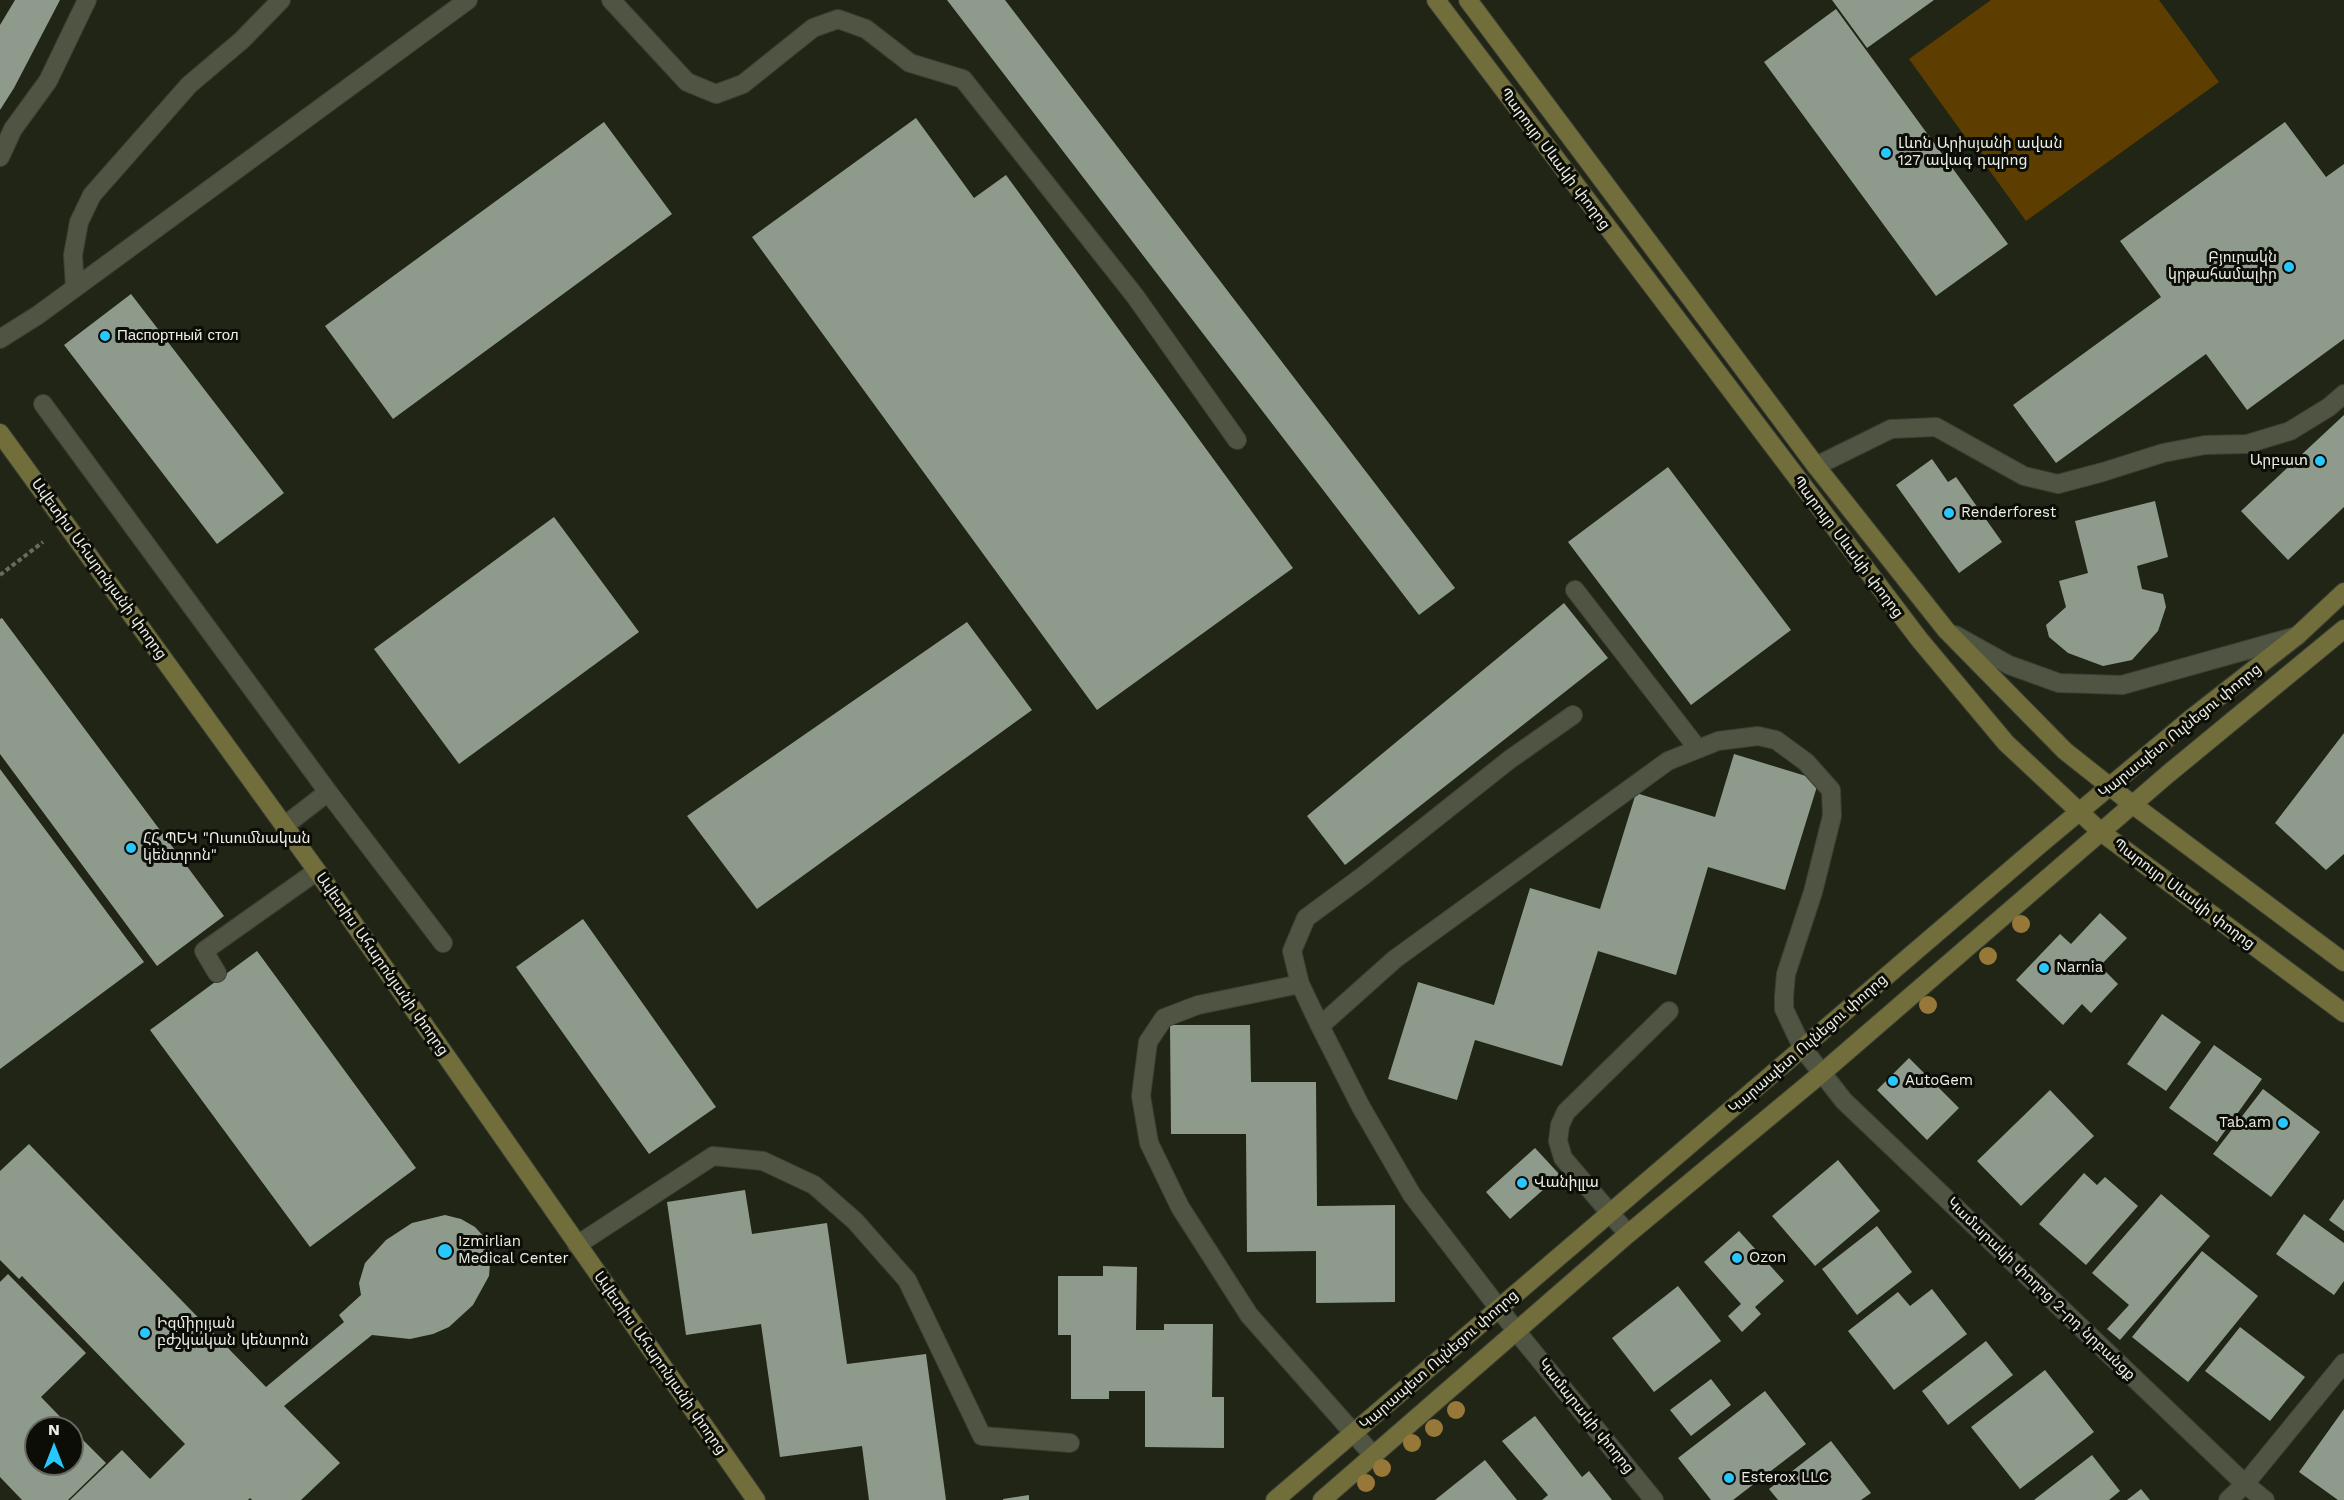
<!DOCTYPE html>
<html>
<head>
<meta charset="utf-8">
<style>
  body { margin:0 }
  #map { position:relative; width:2344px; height:1500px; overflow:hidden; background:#212516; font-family:"Work Sans",sans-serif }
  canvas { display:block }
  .north { position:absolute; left:24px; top:1416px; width:60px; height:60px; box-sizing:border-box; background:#0c0d07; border:2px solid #666760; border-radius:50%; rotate:0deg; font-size:16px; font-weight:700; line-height:24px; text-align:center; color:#ecefe5 }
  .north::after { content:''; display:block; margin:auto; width:21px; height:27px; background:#28c8ff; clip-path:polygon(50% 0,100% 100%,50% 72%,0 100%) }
</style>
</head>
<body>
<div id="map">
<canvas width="2344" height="1500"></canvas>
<div class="north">N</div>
</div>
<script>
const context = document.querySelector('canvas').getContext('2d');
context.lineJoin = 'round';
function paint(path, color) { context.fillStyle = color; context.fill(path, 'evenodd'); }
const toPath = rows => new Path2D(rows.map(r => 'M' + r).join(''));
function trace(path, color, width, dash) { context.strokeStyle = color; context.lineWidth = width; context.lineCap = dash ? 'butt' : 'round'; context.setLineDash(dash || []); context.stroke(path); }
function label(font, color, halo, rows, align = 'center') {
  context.font = font + ' "Work Sans","Noto Sans Armenian",sans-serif'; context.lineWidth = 6; context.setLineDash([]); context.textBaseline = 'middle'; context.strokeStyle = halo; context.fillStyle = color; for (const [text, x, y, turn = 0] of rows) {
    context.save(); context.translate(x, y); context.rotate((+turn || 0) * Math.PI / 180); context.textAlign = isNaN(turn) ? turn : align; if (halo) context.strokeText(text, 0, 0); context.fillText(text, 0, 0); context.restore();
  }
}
const green = toPath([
  [1991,0,2159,0,2219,82,2026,221,1909,59]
]);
const building = toPath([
  [15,0,60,0,14,88,0,110,0,25],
  [947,0,1005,0,1455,588,1419,615],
  [1832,0,1934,0,1867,48],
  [1836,9,2008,244,1936,296,1764,62],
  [916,118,974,198,1006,175,1293,568,1097,710,752,237],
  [604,122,672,214,393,419,325,326],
  [2285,122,2326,177,2344,164,2344,339,2247,410,2206,354,2056,463,2013,405,2161,297,2120,241],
  [131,294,284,493,217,544,64,345],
  [2344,415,2344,507,2288,560,2241,511],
  [1932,459,1948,482,1956,477,2002,542,1959,573,1896,485],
  [1668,467,1791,630,1691,705,1568,542],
  [2155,501,2168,557,2137,566,2142,589,2163,594,2166,607,2158,631,2132,660,2103,666,2068,653,2049,637,2046,625,2066,607,2059,581,2088,573,2075,521],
  [554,517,639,632,459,764,374,649],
  [1564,603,1608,658,1345,865,1307,816],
  [2,618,224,916,157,966,0,754,0,619],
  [967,622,1032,710,757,909,687,816],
  [2344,733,2344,854,2326,870,2275,823],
  [1734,754,1819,780,1785,890,1708,867,1676,975,1598,951,1562,1066,1475,1040,1457,1100,1388,1079,1418,982,1494,1005,1530,888,1600,909,1636,793,1715,817],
  [0,769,144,962,0,1069],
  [2100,913,2127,938,2100,966,2118,984,2091,1013,2082,1004,2063,1025,2016,980,2060,934,2071,944],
  [583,919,716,1107,649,1154,516,967],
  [257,951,416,1168,310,1247,150,1030],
  [2162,1014,2201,1042,2166,1091,2127,1064],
  [1170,1025,1250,1025,1251,1082,1316,1082,1317,1206,1395,1205,1395,1302,1316,1303,1316,1251,1247,1252,1246,1134,1171,1134],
  [2214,1045,2262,1079,2217,1142,2169,1108],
  [1909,1058,1959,1108,1927,1140,1877,1090],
  [2263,1089,2320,1132,2271,1197,2213,1154],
  [2050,1090,2094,1136,2021,1206,1977,1161],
  [29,1144,266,1387,344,1322,339,1315,361,1295,359,1283,365,1263,386,1240,412,1223,445,1215,461,1219,475,1227,485,1238,491,1251,489,1276,473,1305,449,1327,433,1334,410,1339,372,1335,284,1406,340,1463,301,1500,252,1500,250,1498,248,1500,70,1500,122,1450,150,1479,185,1444,22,1276,19,1279,0,1260,0,1171],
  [1535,1148,1560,1175,1510,1219,1486,1192],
  [1838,1160,1880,1211,1815,1266,1772,1216],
  [2084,1173,2097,1185,2105,1177,2138,1206,2086,1265,2039,1224],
  [745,1190,752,1234,827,1223,847,1364,926,1354,946,1500,869,1500,862,1446,780,1457,761,1324,686,1335,667,1202],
  [2161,1194,2210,1236,2120,1340,2107,1329,2129,1305,2092,1273],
  [2344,1199,2344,1231,2329,1220],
  [2304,1214,2344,1243,2344,1281,2334,1295,2276,1254],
  [1877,1226,1912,1272,1857,1315,1822,1269],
  [1739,1231,1784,1281,1755,1307,1761,1314,1742,1332,1728,1316,1741,1304,1704,1262],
  [2202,1251,2258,1296,2188,1382,2132,1337],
  [1103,1266,1137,1267,1136,1330,1164,1330,1164,1324,1213,1324,1212,1397,1224,1397,1224,1448,1145,1447,1145,1391,1109,1391,1109,1399,1071,1399,1071,1335,1058,1335,1058,1276,1103,1276],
  [8,1274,86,1353,41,1397,71,1428,36,1428,36,1464,72,1464,72,1429,106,1463,68,1500,22,1500,0,1477,0,1282],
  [1678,1286,1721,1341,1654,1392,1612,1338],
  [1932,1289,1967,1334,1894,1390,1848,1331,1898,1292,1910,1306],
  [2240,1327,2305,1377,2270,1421,2205,1371],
  [1986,1341,2013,1375,1948,1425,1922,1391],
  [2045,1370,2094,1432,2020,1489,1971,1427],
  [1711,1379,1731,1405,1691,1436,1670,1410],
  [1765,1391,1806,1444,1733,1500,1711,1500,1678,1458],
  [2344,1409,2344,1500,2338,1500,2299,1472],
  [1535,1416,1582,1477,1589,1471,1612,1500,1542,1500,1548,1495,1502,1441],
  [1831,1441,1871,1493,1861,1500,1778,1500,1769,1489],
  [2092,1455,2120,1491,2109,1500,2034,1500],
  [1485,1460,1517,1500,1435,1500],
  [2141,1489,2150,1500,2127,1500],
  [1029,1495,1029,1500,1003,1500,1003,1499]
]);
const path = toPath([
  [0,575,43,542]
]);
const lane = toPath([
  [611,0,687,82,716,94,743,84,813,28,838,19,866,29,910,63,963,79,1135,296,1237,440],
  [0,157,13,129,48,81,87,0],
  [75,288,73,255,79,222,92,195,189,85,242,40,281,0],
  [0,339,38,315,468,0],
  [43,404,328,792],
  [1816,466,1891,429,1936,427,2024,476,2058,484,2103,472,2163,453,2205,445,2247,444,2290,431,2329,407,2344,394],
  [1575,590,1698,749],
  [1955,635,2009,665,2059,683,2122,685,2297,636],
  [284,826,328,792,443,943],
  [217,973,204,951,317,871],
  [1300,984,1198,1005,1164,1018,1148,1042,1141,1096,1149,1143,1180,1207,1249,1315,1373,1455],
  [1320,1026,1395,959,1668,761,1718,741,1758,736,1776,740,1806,762,1831,790,1832,816,1813,892,1786,974,1784,996,1784,1009,1803,1049,1822,1073],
  [1628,1234,1563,1158,1558,1141,1560,1125,1566,1112,1669,1011],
  [577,1245,713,1156,763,1161,814,1185,855,1221,907,1280,982,1436,1070,1443],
  [1517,1332,1412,1195,1361,1107,1320,1026,1300,984,1292,951,1306,918,1363,876,1509,760,1573,715]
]);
const street = toPath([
  [1822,1073,1844,1101,2245,1484,2265,1500],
  [1517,1332,1654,1500],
  [2228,1500,2245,1484,2344,1363]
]);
const secondary = toPath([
  [1436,0,1919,639,2006,743,2101,832,2344,1013],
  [1468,0,1816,466,1946,630,2065,751,2132,804,2344,962],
  [0,433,317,871,756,1500],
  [1275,1500,2043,842,2193,717,2298,635,2344,592],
  [1322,1500,1628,1234,1822,1073,2168,774,2344,629]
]);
const trees = [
  [2021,924],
  [1988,956],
  [1928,1005],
  [1456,1410],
  [1434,1428],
  [1412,1443],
  [1382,1468],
  [1366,1483]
];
const markers = [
  [1886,153,6,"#28c8ff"],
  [2289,267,6,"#28c8ff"],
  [105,336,6,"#28c8ff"],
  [2320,461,6,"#28c8ff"],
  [1949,513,6,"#28c8ff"],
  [131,848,6,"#28c8ff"],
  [2044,968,6,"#28c8ff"],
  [1893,1081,6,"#28c8ff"],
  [2283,1123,6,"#28c8ff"],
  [1522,1183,6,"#28c8ff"],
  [445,1251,8,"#28c8ff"],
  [1737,1258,6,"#28c8ff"],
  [145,1333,6,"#28c8ff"],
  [1729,1478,6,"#28c8ff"]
];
const poiNames = [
  ["Լևոն Արիսյանի ավան",1898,144],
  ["127 ավագ դպրոց",1898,161],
  ["Բյուրակն",2277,258,"right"],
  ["կրթահամալիր",2277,275,"right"],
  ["Паспортный стол",117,336],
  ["Արբատ",2308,461,"right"],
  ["Renderforest",1961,513],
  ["ՀՀ ՊԵԿ \"Ուսումնական",143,839],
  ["կենտրոն\"",143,856],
  ["Narnia",2056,968],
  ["AutoGem",1905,1081],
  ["Tab.am",2271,1123,"right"],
  ["Վանիլլա",1534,1183],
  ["Izmirlian",458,1242],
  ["Medical Center",458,1259],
  ["Ozon",1749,1258],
  ["Իզմիրլյան",157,1324],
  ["բժշկական կենտրոն",157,1341],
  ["Esterox LLC",1741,1478]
];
const streetNames = [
  ["Պարույր Սևակի փողոց",1555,159,53],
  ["Պարույր Սևակի փողոց",1848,547,53],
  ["Ավետիս Ահարոնյանի փողոց",99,569,54],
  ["Կարապետ Ուլնեցու փողոց",2180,731,-39],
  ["Պարույր Սևակի փողոց",2184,894,37],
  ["Ավետիս Ահարոնյանի փողոց",382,964,55],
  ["Կարապետ Ուլնեցու փողոց",1808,1044,-41],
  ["Կամարակի փողոց 2-րդ նրբանցք",2041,1289,44],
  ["Կարապետ Ուլնեցու փողոց",1439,1360,-41],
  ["Ավետիս Ահարոնյանի փողոց",660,1363,55],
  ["Կամարակի փողոց",1586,1416,51]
];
paint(green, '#5d3e00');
paint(building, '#8e9b8c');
trace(lane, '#3c4035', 20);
trace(street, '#3c4035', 20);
trace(secondary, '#3c4035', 20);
trace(path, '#686b5e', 4, [4.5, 3]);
trace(lane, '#4f5443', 18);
trace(street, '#4f5443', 18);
trace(secondary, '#716e3c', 18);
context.fillStyle = '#987838';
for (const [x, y] of trees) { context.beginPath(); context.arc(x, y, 9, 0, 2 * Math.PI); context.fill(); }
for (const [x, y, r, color] of markers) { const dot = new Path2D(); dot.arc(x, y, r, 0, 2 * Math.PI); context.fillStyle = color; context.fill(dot); trace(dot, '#0c0d07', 2); }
label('15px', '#ecefe5', '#0c0d07', poiNames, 'left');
label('15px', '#ecefe5', '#0c0d07', streetNames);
</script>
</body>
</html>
